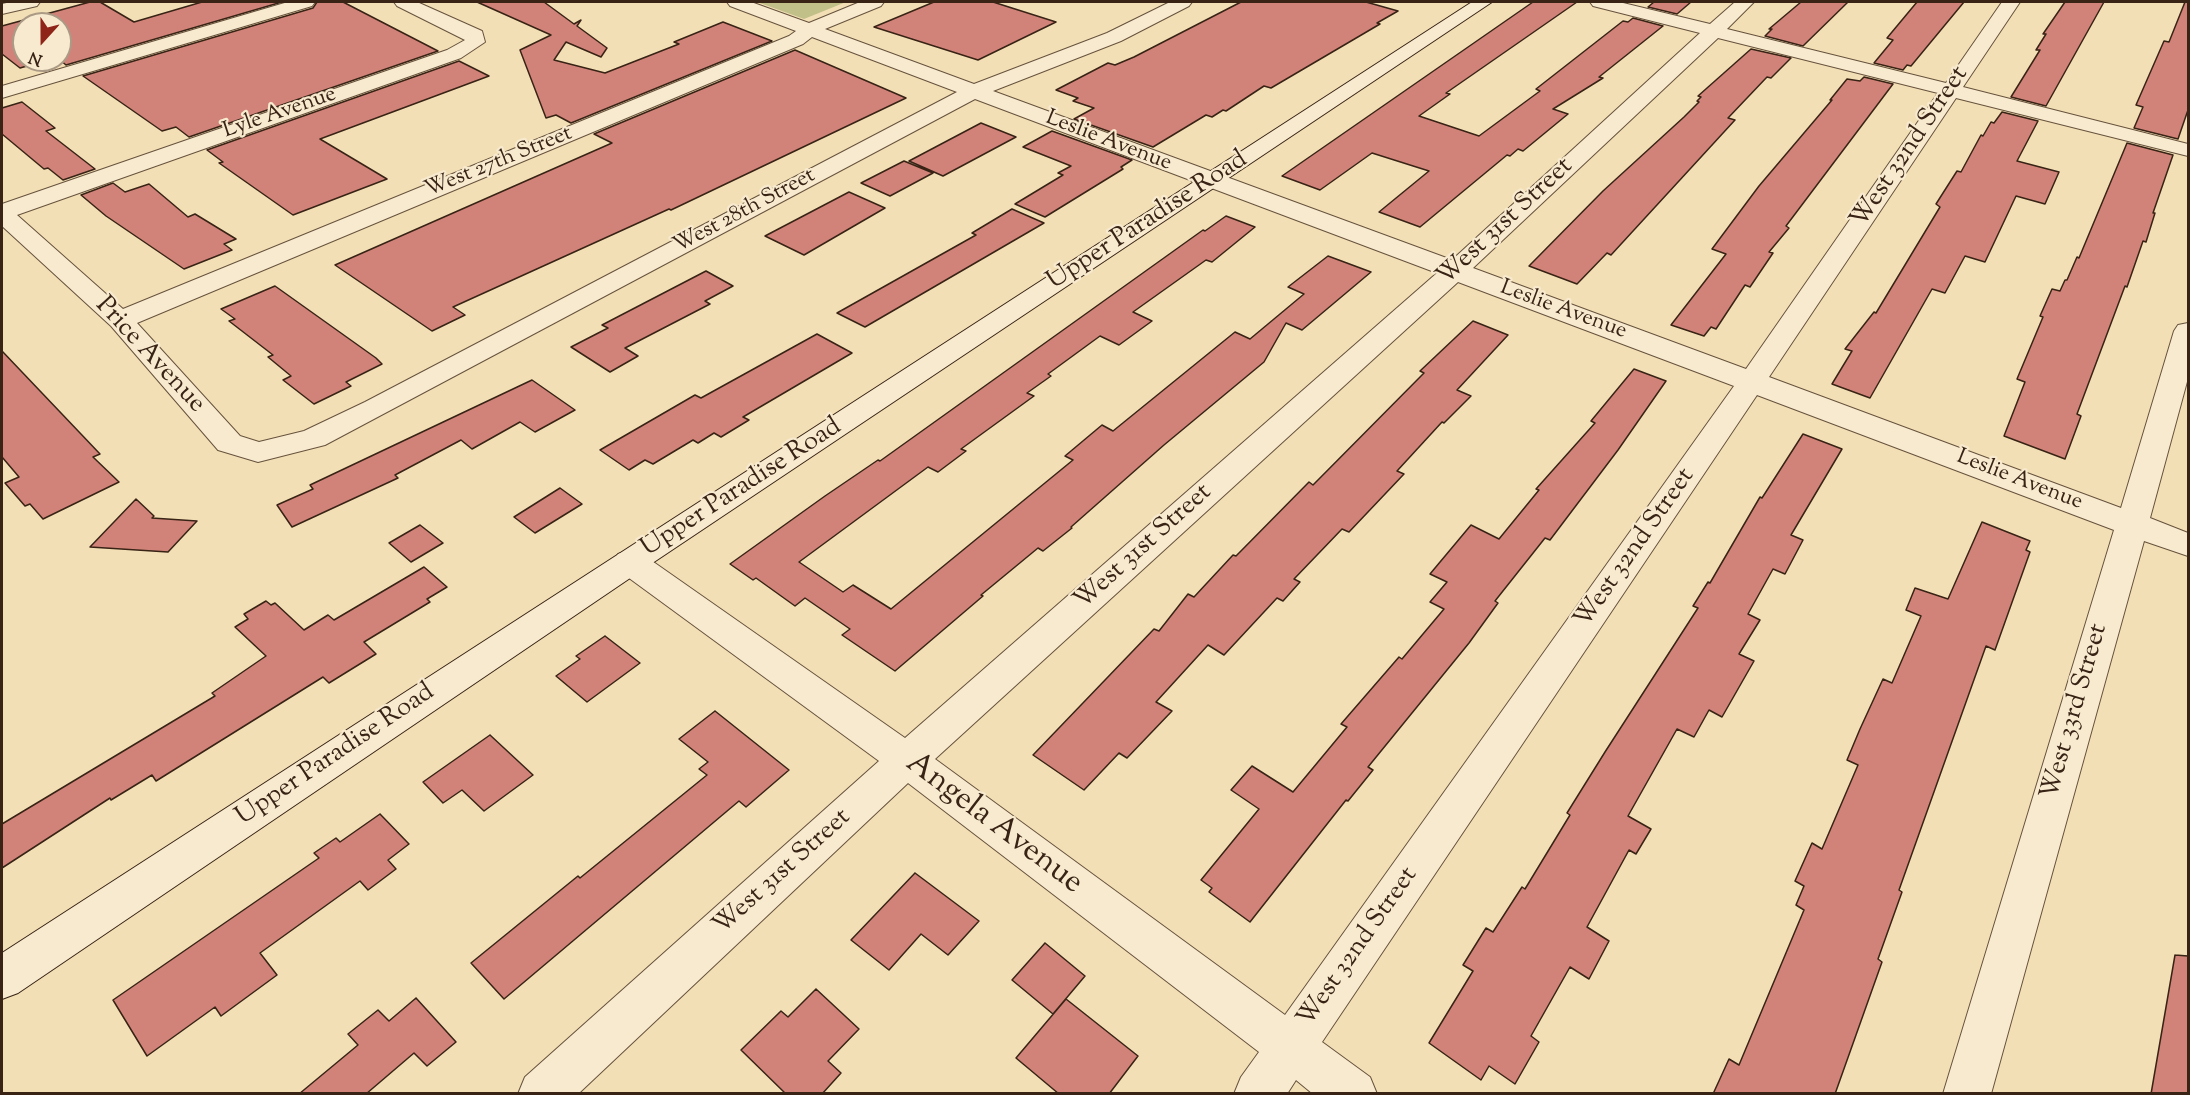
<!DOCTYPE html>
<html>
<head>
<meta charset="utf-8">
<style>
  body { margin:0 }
  #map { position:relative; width:2190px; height:1095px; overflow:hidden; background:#f3dfb5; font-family:"Sorts Mill Goudy",serif }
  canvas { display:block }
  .frame { position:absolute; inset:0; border:3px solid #382315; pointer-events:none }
  .north { position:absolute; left:12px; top:12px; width:60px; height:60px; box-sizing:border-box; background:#f7eacf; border:2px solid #ab9a85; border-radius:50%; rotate:201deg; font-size:16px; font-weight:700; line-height:24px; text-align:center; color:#382315 }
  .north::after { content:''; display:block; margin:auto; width:21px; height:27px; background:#8f2418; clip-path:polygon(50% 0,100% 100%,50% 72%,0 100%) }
</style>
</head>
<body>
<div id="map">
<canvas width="2190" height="1095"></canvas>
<div class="frame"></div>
<div class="north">N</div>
</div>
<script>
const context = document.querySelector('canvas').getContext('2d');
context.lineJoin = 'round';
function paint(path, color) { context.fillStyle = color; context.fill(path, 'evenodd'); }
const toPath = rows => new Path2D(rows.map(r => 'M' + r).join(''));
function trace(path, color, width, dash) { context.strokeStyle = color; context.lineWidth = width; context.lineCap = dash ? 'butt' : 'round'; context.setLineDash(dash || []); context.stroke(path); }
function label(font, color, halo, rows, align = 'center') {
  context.font = font + ' "Sorts Mill Goudy",serif'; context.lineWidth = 4.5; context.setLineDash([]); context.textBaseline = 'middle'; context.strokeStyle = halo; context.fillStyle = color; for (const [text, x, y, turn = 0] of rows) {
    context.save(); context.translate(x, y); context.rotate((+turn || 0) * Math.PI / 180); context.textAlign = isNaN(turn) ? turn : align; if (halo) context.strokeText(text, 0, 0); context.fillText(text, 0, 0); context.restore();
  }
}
const green = toPath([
  [757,2,846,2,804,19]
]);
const building = toPath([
  [90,2,100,2,134,22,202,2,282,2,66,65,60,60,60,24,24,24,24,60,48,60,20,68,2,54,2,26,90,2],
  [317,2,343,2,438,51,189,137,176,127,162,131,83,76,313,8,317,2],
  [477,2,544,2,574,24,581,20,577,26,607,48,601,57,566,42,554,60,605,73,679,44,674,42,723,22,772,41,571,123,556,115,546,118,520,50,551,35,477,2],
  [934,2,993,2,1056,22,978,60,874,27,934,2],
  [1241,2,1366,2,1398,11,1377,23,1380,24,1271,88,1264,86,1226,111,1223,110,1212,117,1206,115,1153,147,1074,119,1094,108,1073,101,1078,98,1056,90,1108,63,1115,65,1134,57,1241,2],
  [1533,2,1577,2,1446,93,1450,94,1419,116,1479,136,1540,91,1536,89,1623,21,1628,22,1633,18,1663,26,1599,77,1603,78,1553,109,1568,114,1523,151,1518,149,1510,156,1507,155,1420,227,1379,212,1429,171,1372,153,1320,190,1282,176,1533,2],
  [1654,2,1691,2,1677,14,1648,7,1654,2],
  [1801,2,1848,2,1803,46,1765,36,1772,29,1769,29,1801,2],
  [1917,2,1964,2,1911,66,1907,65,1903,70,1874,63,1893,40,1887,38,1917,2],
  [2065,2,2104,2,2046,106,2011,97,2040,50,2036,50,2046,34,2043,34,2065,2],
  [2185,2,2188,2,2188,110,2178,139,2134,128,2143,107,2136,105,2164,41,2169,42,2185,2],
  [1751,49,1791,58,1771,78,1767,77,1728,118,1735,120,1611,255,1607,253,1577,284,1529,266,1603,191,1684,117,1699,102,1697,101,1701,97,1698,96,1751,49],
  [795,50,906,98,671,210,669,209,453,307,465,315,432,331,335,265,612,143,594,134,795,50],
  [459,61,489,76,320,139,387,179,293,215,219,163,223,162,207,150,459,61],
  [1864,77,1893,84,1786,226,1789,228,1769,252,1773,253,1750,287,1745,285,1716,329,1711,327,1704,336,1671,325,1726,254,1712,249,1759,186,1832,100,1830,100,1847,79,1860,81,1864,77],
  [22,102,55,128,46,131,95,169,63,180,48,168,44,169,2,134,2,108,22,102],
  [2002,112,2038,121,2017,161,2059,172,2045,204,2016,196,1985,262,1965,256,1945,293,1932,289,1870,398,1832,384,1852,351,1845,349,1874,312,1876,313,1940,207,1936,204,1957,171,1961,172,1981,135,1983,136,1991,122,1994,123,2002,112],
  [981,123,1016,137,943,176,909,161,981,123],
  [1052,131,1132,160,1121,167,1123,169,1045,217,1015,204,1063,175,1058,173,1071,166,1023,147,1052,131],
  [2127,143,2173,155,2153,213,2155,213,2146,242,2143,241,2127,287,2125,286,2077,414,2081,416,2065,459,2004,436,2025,382,2017,379,2043,317,2040,316,2052,289,2060,291,2065,280,2067,280,2077,257,2079,258,2127,143],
  [904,161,933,173,890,196,861,183,904,161],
  [113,183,125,192,149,184,188,217,195,214,236,239,224,244,232,250,184,269,106,216,81,195,113,183],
  [849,192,885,208,804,255,765,236,849,192],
  [1012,209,1044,223,865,327,837,313,976,235,972,233,1012,209],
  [1226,216,1255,227,1212,262,1206,260,1133,312,1152,321,1119,345,1100,336,1048,374,1051,376,1027,393,1034,396,961,449,966,451,938,472,928,467,799,562,843,592,853,585,891,609,1073,460,1065,456,1102,425,1113,431,1235,332,1250,339,1304,294,1288,287,1328,256,1371,272,1302,330,1286,323,1264,362,1164,445,1071,527,1072,528,1043,551,1038,548,981,595,983,596,895,671,842,635,850,629,805,598,795,606,756,578,753,580,730,564,825,496,878,460,880,461,1203,230,1205,231,1226,216],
  [706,271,733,286,705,301,710,304,625,348,638,356,610,372,571,347,608,328,602,325,706,271],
  [275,286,376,358,382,364,346,382,351,386,314,404,283,380,291,376,268,357,273,355,229,321,235,319,221,309,275,286],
  [1473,321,1508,335,1457,390,1471,396,1444,423,1442,422,1397,471,1404,474,1349,532,1342,529,1294,579,1300,582,1283,601,1277,598,1224,655,1208,645,1156,702,1172,711,1127,758,1119,753,1084,790,1033,755,1154,629,1159,631,1188,594,1194,597,1233,555,1236,556,1309,482,1313,485,1424,373,1420,371,1473,321],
  [817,334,852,353,743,417,749,420,721,437,714,433,698,443,693,440,653,464,645,460,629,470,600,450,695,395,701,398,817,334],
  [2,351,100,454,93,457,119,482,43,519,30,504,25,506,5,483,19,477,2,457,2,351],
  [1634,369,1666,381,1618,450,1550,540,1545,538,1495,601,1498,603,1469,643,1368,767,1373,770,1348,801,1346,800,1250,922,1209,892,1212,888,1201,880,1259,809,1231,790,1252,766,1293,792,1347,727,1341,724,1399,657,1402,659,1444,609,1430,602,1447,582,1430,574,1471,525,1499,539,1539,490,1536,489,1595,423,1591,421,1634,369],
  [532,380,575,410,535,432,520,422,472,449,461,440,395,475,398,478,292,527,277,505,313,489,310,485,532,380],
  [1803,434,1842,449,1791,535,1803,540,1785,574,1773,569,1748,614,1760,620,1739,654,1754,661,1722,717,1709,710,1694,737,1677,729,1628,816,1651,829,1636,854,1629,850,1587,927,1609,941,1589,979,1570,967,1531,1036,1539,1042,1515,1084,1489,1066,1481,1080,1429,1043,1473,971,1463,965,1486,928,1493,932,1522,887,1525,889,1570,815,1567,813,1605,752,1698,608,1693,606,1708,582,1710,583,1760,497,1762,498,1803,434],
  [560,488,582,504,535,533,514,517,560,488],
  [136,499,154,516,152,518,197,521,168,552,90,547,136,499],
  [1982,522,2030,541,2026,550,2030,552,1995,650,1986,646,1899,890,1902,892,1878,959,1882,962,1835,1094,1713,1094,1729,1059,1739,1065,1804,910,1796,905,1804,886,1795,881,1812,843,1822,849,1858,765,1847,760,1860,729,1883,679,1892,683,1921,616,1906,610,1915,588,1948,599,1982,522],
  [420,525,443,543,411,562,389,543,420,525],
  [424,567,447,587,427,599,430,602,364,642,376,654,329,683,323,677,156,781,152,775,111,800,110,798,2,868,2,824,215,696,212,693,266,656,235,627,248,619,244,614,266,601,271,605,275,603,304,630,328,615,334,620,424,567],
  [605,636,640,663,587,702,556,676,580,659,576,656,605,636],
  [715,711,789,770,746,807,739,801,504,999,471,963,578,876,580,878,707,775,699,769,708,762,679,739,715,711],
  [490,735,533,775,484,811,462,790,443,803,423,782,490,735],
  [380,814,409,844,388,860,396,869,368,890,360,881,260,953,277,975,221,1016,215,1007,147,1056,113,1000,319,858,314,853,336,838,340,842,380,814],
  [915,873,979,921,948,955,921,934,889,970,851,940,915,873],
  [1045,943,1085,976,1053,1014,1012,980,1045,943],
  [2175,955,2188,956,2188,1094,2151,1094,2175,955],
  [816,989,859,1029,828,1061,841,1073,822,1094,786,1094,741,1050,781,1011,788,1017,816,989],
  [416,998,456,1042,427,1066,414,1053,366,1094,299,1094,358,1045,348,1034,378,1010,389,1021,416,998],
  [1066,999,1138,1056,1109,1094,1059,1094,1016,1058,1066,999]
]);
const street = toPath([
  [11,2,40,2,37,6,2,14,2,4,11,2],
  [288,2,315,2,312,6,2,98,2,86,288,2],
  [394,2,417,2,482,31,485,42,461,58,17,215,123,309,789,36,796,31,730,6,727,2,751,2,809,23,860,2,884,2,881,6,825,29,974,84,1107,33,1170,2,1192,2,1189,6,1121,41,993,91,1452,260,1700,33,1593,6,1590,2,1619,2,1710,24,1735,2,1754,2,1727,29,1946,83,2002,2,2020,2,1963,87,2188,144,2188,156,1956,98,1769,377,2121,508,2174,331,2178,325,2188,323,2188,378,2150,518,2188,533,2188,556,2144,541,1991,1094,1943,1094,2114,530,1757,395,1322,1042,1370,1077,1377,1094,1313,1094,1296,1080,1287,1094,1234,1094,1241,1077,1259,1052,908,783,578,1094,518,1094,525,1077,879,761,618,570,613,562,618,554,630,550,642,554,905,738,1437,273,975,99,325,445,258,462,218,450,111,326,2,226,2,204,447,50,465,40,397,6,394,2],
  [812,37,957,92,365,402,304,431,259,442,240,436,137,323,803,44,812,37],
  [1718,38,1938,93,1746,369,1473,268,1718,38],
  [1458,282,1734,386,1285,1015,935,759,1458,282]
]);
const secondary = toPath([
  [1472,2,1492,2,642,570,18,993,2,999,2,953,1472,2]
]);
const farStreetnames = [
  ["Lyle Avenue",280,114,-19],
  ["Leslie Avenue",1108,142,21],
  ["West 27th Street",499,163,-22],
  ["West 28th Street",745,212,-28],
  ["Leslie Avenue",1563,311,20],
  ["Leslie Avenue",2019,481,21]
];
const streetNames = [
  ["West 32nd Street",1911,148,-56],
  ["Upper Paradise Road",1148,222,-33],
  ["West 31st Street",1506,223,-43],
  ["Price Avenue",149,356,47],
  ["Upper Paradise Road",742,489,-33],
  ["West 31st Street",1144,548,-42],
  ["West 32nd Street",1636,549,-55],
  ["West 33rd Street",2076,712,-74],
  ["Upper Paradise Road",336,756,-34],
  ["West 31st Street",783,873,-42],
  ["West 32nd Street",1359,948,-55]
];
const nearStreetnames = [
  ["Angela Avenue",993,825,37]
];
paint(green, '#c1c089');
paint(building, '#d18379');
trace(building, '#382315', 1.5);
trace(street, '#67523d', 2);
trace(secondary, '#382315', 2);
paint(street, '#f7eacf');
paint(secondary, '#f7eacf');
label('22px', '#382315', '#f7eacf', farStreetnames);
label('26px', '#382315', '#f7eacf', streetNames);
label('32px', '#382315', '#f7eacf', nearStreetnames);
</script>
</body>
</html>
